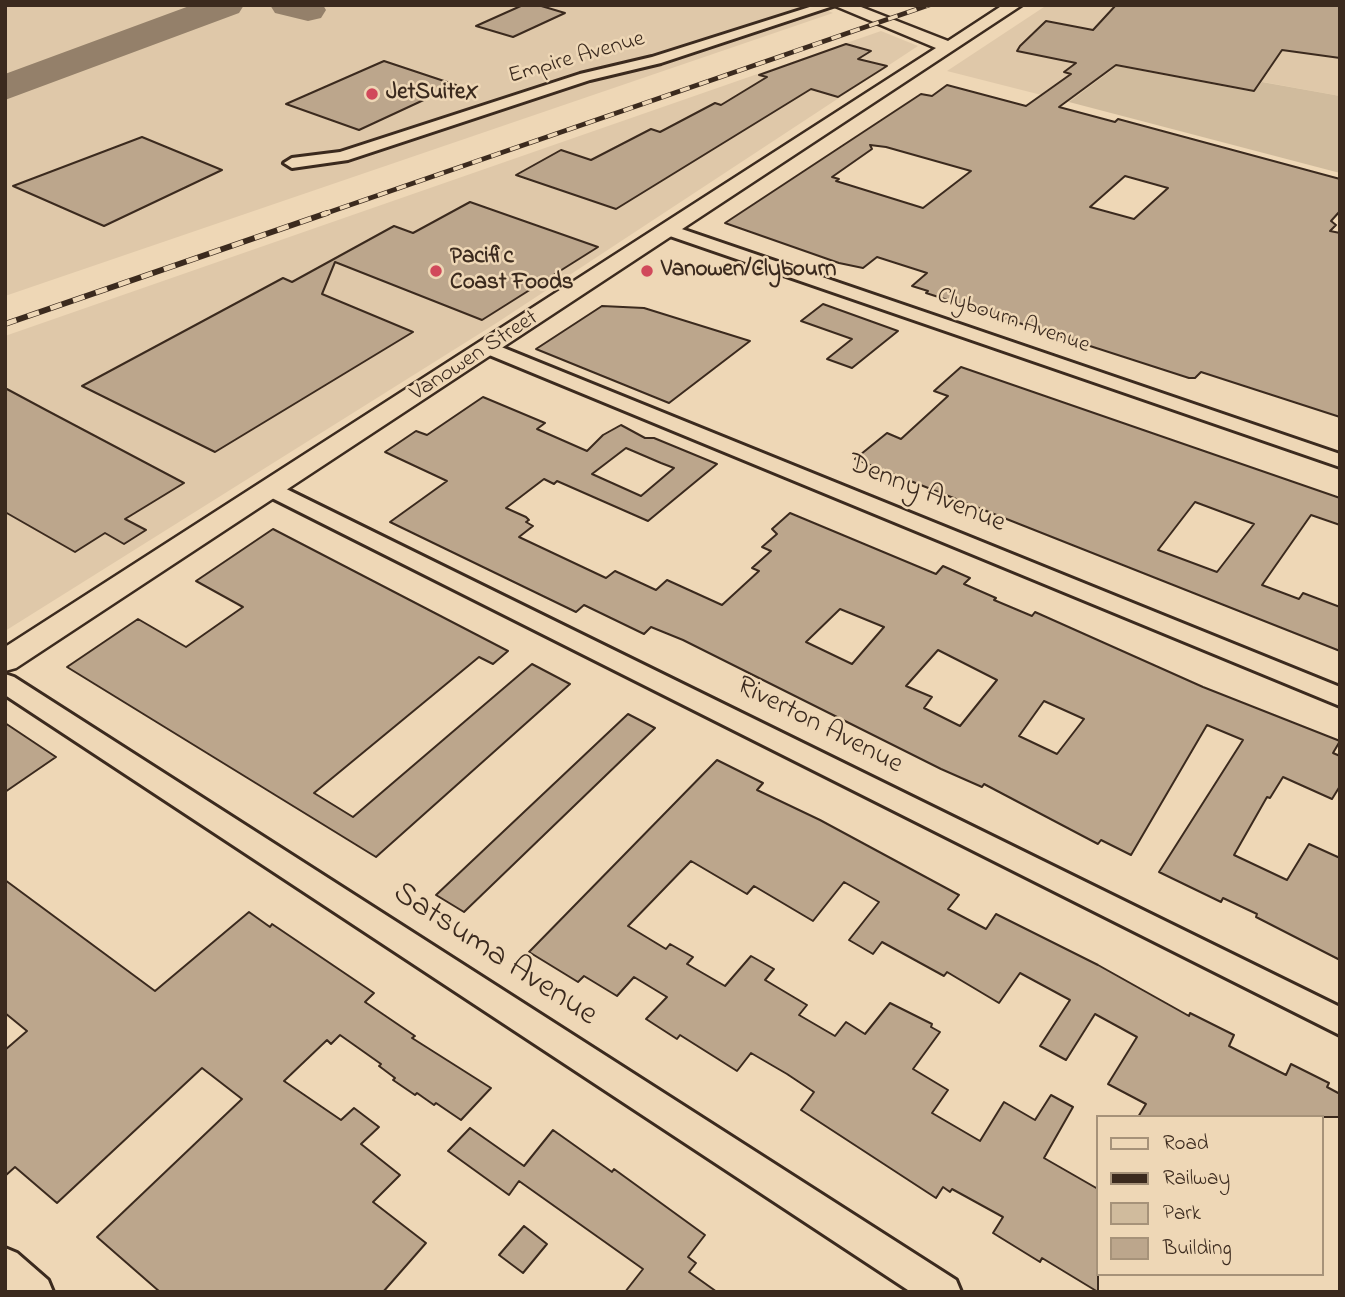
<!DOCTYPE html>
<html>
<head>
<meta charset="utf-8">
<style>
  body { margin:0 }
  #map { position:relative; width:1345px; height:1297px; overflow:hidden; background:#eed7b6; font-family:"Indie Flower",sans-serif }
  canvas { display:block }
  .frame { position:absolute; inset:0; border:7px solid #3b2a1e; pointer-events:none }
  .legend { position:absolute; left:1096px; top:1115px; width:228px; height:161px; box-sizing:border-box; background:#eed7b6; border:2px solid #a69279; margin:0; padding:9px 12px; list-style:none; font-size:21px; color:#3b2a1e }
  .legend li { display:flex; align-items:center; gap:14px; height:35px }
  .legend b { width:35px; border:2px solid #a69279 }
</style>
</head>
<body>
<div id="map">
<canvas width="1345" height="1297"></canvas>
<div class="frame"></div>
<ul class="legend">
<li><b style="height:9px;background:#eed7b6"></b>Road</li>
<li><b style="height:9px;background:#3b2a1e"></b>Railway</li>
<li><b style="height:19px;background:#d0bb9d"></b>Park</li>
<li><b style="height:19px;background:#bca68c"></b>Building</li>
</ul>
</div>
<script>
const context = document.querySelector('canvas').getContext('2d');
context.lineJoin = 'round';
function paint(path, color) { context.fillStyle = color; context.fill(path, 'evenodd'); }
const toPath = rows => new Path2D(rows.map(r => 'M' + r).join(''));
function trace(path, color, width, dash) { context.strokeStyle = color; context.lineWidth = width; context.lineCap = dash ? 'butt' : 'round'; context.setLineDash(dash || []); context.stroke(path); }
function label(font, color, halo, rows, align = 'center') {
  context.font = font + ' "Indie Flower",sans-serif'; context.lineWidth = 5; context.setLineDash([]); context.textBaseline = 'middle'; context.strokeStyle = halo; context.fillStyle = color; for (const [text, x, y, turn = 0] of rows) {
    context.save(); context.translate(x, y); context.rotate((+turn || 0) * Math.PI / 180); context.textAlign = isNaN(turn) ? turn : align; if (halo) context.strokeText(text, 0, 0); context.fillText(text, 0, 0); context.restore();
  }
}
const built = toPath([
  [5,5,814,5,833,13,5,296],
  [1047,5,1340,5,1340,96,1263,82,1254,92,1117,66,1069,102,947,71],
  [881,31,918,46,495,324,5,631,5,336]
]);
const green = toPath([
  [1117,66,1254,92,1262,82,1340,96,1340,173,1069,102]
]);
const taxiway = toPath([
  [192,5,244,5,239,13,5,100,5,74,192,5],
  [270,5,323,5,326,10,321,18,308,21,275,13,270,5]
]);
const building = toPath([
  [523,5,538,5,565,13,513,37,476,26,523,5],
  [1116,5,1340,5,1340,58,1282,50,1254,91,1116,65,1059,107,1115,122,1118,119,1340,179,1340,211,1331,221,1336,225,1330,231,1340,233,1340,417,1201,372,1195,378,1189,378,926,293,928,291,912,286,927,273,877,257,863,268,839,263,725,223,921,94,932,96,947,85,1026,106,1071,74,1064,72,1076,63,1017,51,1020,46,1046,21,1093,30,1116,5],
  [870,145,886,147,971,171,923,208,836,181,839,179,832,177,872,149,870,145],
  [1125,176,1168,188,1134,219,1090,207,1125,176],
  [846,44,871,51,858,59,887,66,838,97,811,89,616,209,516,175,561,150,591,160,651,129,660,132,715,103,721,105,767,77,759,75,846,44],
  [384,61,456,85,359,130,286,104,384,61],
  [142,137,222,170,104,226,13,186,142,137],
  [470,202,598,247,482,320,335,262,322,294,413,332,215,452,82,386,283,278,292,282,394,226,413,233,470,202],
  [823,304,898,331,852,368,827,359,852,339,801,321,823,304],
  [602,306,644,308,750,341,669,403,536,349,602,306],
  [961,367,1340,498,1340,525,1311,515,1262,585,1299,599,1303,593,1340,607,1340,651,855,459,887,433,901,439,948,396,934,391,961,367],
  [1195,502,1254,524,1217,572,1158,550,1195,502],
  [5,388,46,410,184,483,125,519,146,530,124,544,105,533,75,552,5,512,5,388],
  [483,397,545,423,537,429,587,451,603,435,621,425,645,438,654,438,717,464,648,521,557,481,554,484,544,479,506,508,526,517,529,520,526,522,533,526,519,537,606,578,615,571,656,590,667,580,722,605,759,571,752,568,771,551,762,547,777,534,772,529,790,513,936,574,943,566,970,578,964,584,996,598,994,600,1032,616,1035,612,1203,687,1340,741,1333,753,1340,756,1340,786,1332,799,1283,777,1270,798,1267,797,1234,855,1287,880,1309,844,1340,858,1340,960,1256,917,1257,914,1223,898,1221,902,1159,872,1243,740,1207,725,1131,855,1101,840,1098,844,984,784,982,787,941,769,683,640,651,627,644,634,584,605,576,612,390,522,447,481,385,452,416,431,427,435,483,397],
  [626,448,661,463,674,468,641,496,592,474,626,448],
  [840,609,884,627,852,664,806,642,840,609],
  [938,650,997,680,960,726,924,708,932,697,906,686,938,650],
  [1044,701,1084,719,1057,754,1019,736,1044,701],
  [273,529,508,651,493,664,479,657,314,793,353,817,532,664,570,684,376,857,67,667,138,619,186,647,243,607,196,581,273,529],
  [628,714,655,728,464,912,436,895,628,714],
  [5,723,56,757,5,792,5,723],
  [717,760,763,783,757,790,820,820,959,895,948,909,986,929,996,914,1098,965,1189,1016,1190,1013,1234,1035,1229,1046,1286,1075,1291,1064,1329,1083,1327,1087,1340,1094,1340,1117,1138,1117,1146,1104,1108,1084,1137,1037,1095,1014,1066,1060,1040,1046,1070,1000,1020,973,999,1003,947,972,944,976,882,942,873,954,849,940,879,902,844,882,813,921,754,886,747,894,691,861,628,926,666,949,670,944,693,957,687,964,725,986,751,956,774,969,765,980,807,1005,799,1015,835,1036,846,1022,865,1034,890,1003,932,1024,931,1027,940,1032,913,1069,948,1090,932,1113,980,1141,1004,1102,1035,1120,1051,1095,1073,1107,1044,1158,1098,1189,1098,1292,1042,1258,1040,1262,993,1233,1003,1217,952,1189,950,1192,943,1187,936,1198,801,1110,814,1092,787,1074,751,1053,737,1071,680,1035,677,1039,646,1019,667,997,634,977,617,996,584,976,578,982,529,952,717,760],
  [5,880,155,991,249,912,270,927,272,924,374,993,365,1002,415,1036,412,1038,491,1088,461,1120,436,1103,434,1105,417,1093,415,1095,393,1080,395,1078,379,1066,381,1064,340,1035,331,1044,327,1040,284,1081,341,1120,354,1108,379,1127,361,1144,400,1175,373,1202,426,1243,383,1292,160,1292,97,1237,242,1099,202,1068,57,1203,15,1167,5,1176,5,1050,27,1031,5,1013,5,880],
  [470,1128,524,1166,553,1130,612,1172,614,1169,705,1235,688,1257,696,1263,689,1272,717,1292,625,1292,643,1269,519,1181,509,1195,448,1151,470,1128],
  [524,1226,547,1244,523,1273,499,1255,524,1226]
]);
const minor = toPath([
  [816,5,836,5,661,63,590,80,348,160,292,168,284,163,292,158,340,152,580,74,652,57,816,5],
  [670,225,1340,454,1340,467,664,234,661,230,670,225],
  [489,342,1340,687,1340,706,482,352,479,348,482,344,489,342],
  [270,481,1340,1007,1340,1035,262,493,259,488,262,483,270,481],
  [5,674,14,677,956,1280,961,1292,911,1292,5,695,5,674],
  [5,1248,17,1253,48,1280,53,1292,9,1292,5,1289,5,1248]
]);
const major = toPath([
  [833,5,856,5,948,41,1003,5,1022,5,16,668,5,671,5,647,936,48,833,5]
]);
const railFar1 = toPath([
  [321,215,929,5]
]);
const rail = toPath([
  [5,324,327,213]
]);
const markers = [
  [372,94,7,"#d1495b"],
  [436,271,7,"#d1495b"],
  [647,271,7,"#d1495b"]
];
const farStreetnames = [
  ["Empire Avenue",577,59,-16],
  ["Clybourn Avenue",1013,322,19],
  ["Vanowen Street",475,357,-33]
];
const farPoinames = [
  ["JetSuiteX",386,94],
  ["Pacific",450,258],
  ["Coast Foods",450,284],
  ["Vanowen/Clybourn",661,271]
];
const streetNames = [
  ["Denny Avenue",926,495,22],
  ["Riverton Avenue",819,727,27]
];
const nearStreetnames = [
  ["Satsuma Avenue",494,956,33]
];
paint(built, '#dfc8a9');
paint(green, '#d0bb9d');
paint(taxiway, '#94806a');
paint(building, '#bca68c');
trace(building, '#3b2a1e', 2);
trace(minor, '#3b2a1e', 6);
trace(major, '#3b2a1e', 5);
paint(minor, '#eed7b6');
paint(major, '#eed7b6');
trace(railFar1, '#3b2a1e', 5);
trace(rail, '#3b2a1e', 6);
trace(railFar1, '#eed7b6', 3.5, [10]);
trace(rail, '#eed7b6', 4.5, [12]);
for (const [x, y, r, color] of markers) { const dot = new Path2D(); dot.arc(x, y, r, 0, 2 * Math.PI); context.fillStyle = color; context.fill(dot); trace(dot, '#eed7b6', 2.5); }
label('23px', '#3b2a1e', '#eed7b6', farStreetnames);
label('bold 23px', '#3b2a1e', '#eed7b6', farPoinames, 'left');
label('28px', '#3b2a1e', '#eed7b6', streetNames);
label('33px', '#3b2a1e', '#eed7b6', nearStreetnames);
</script>
</body>
</html>
